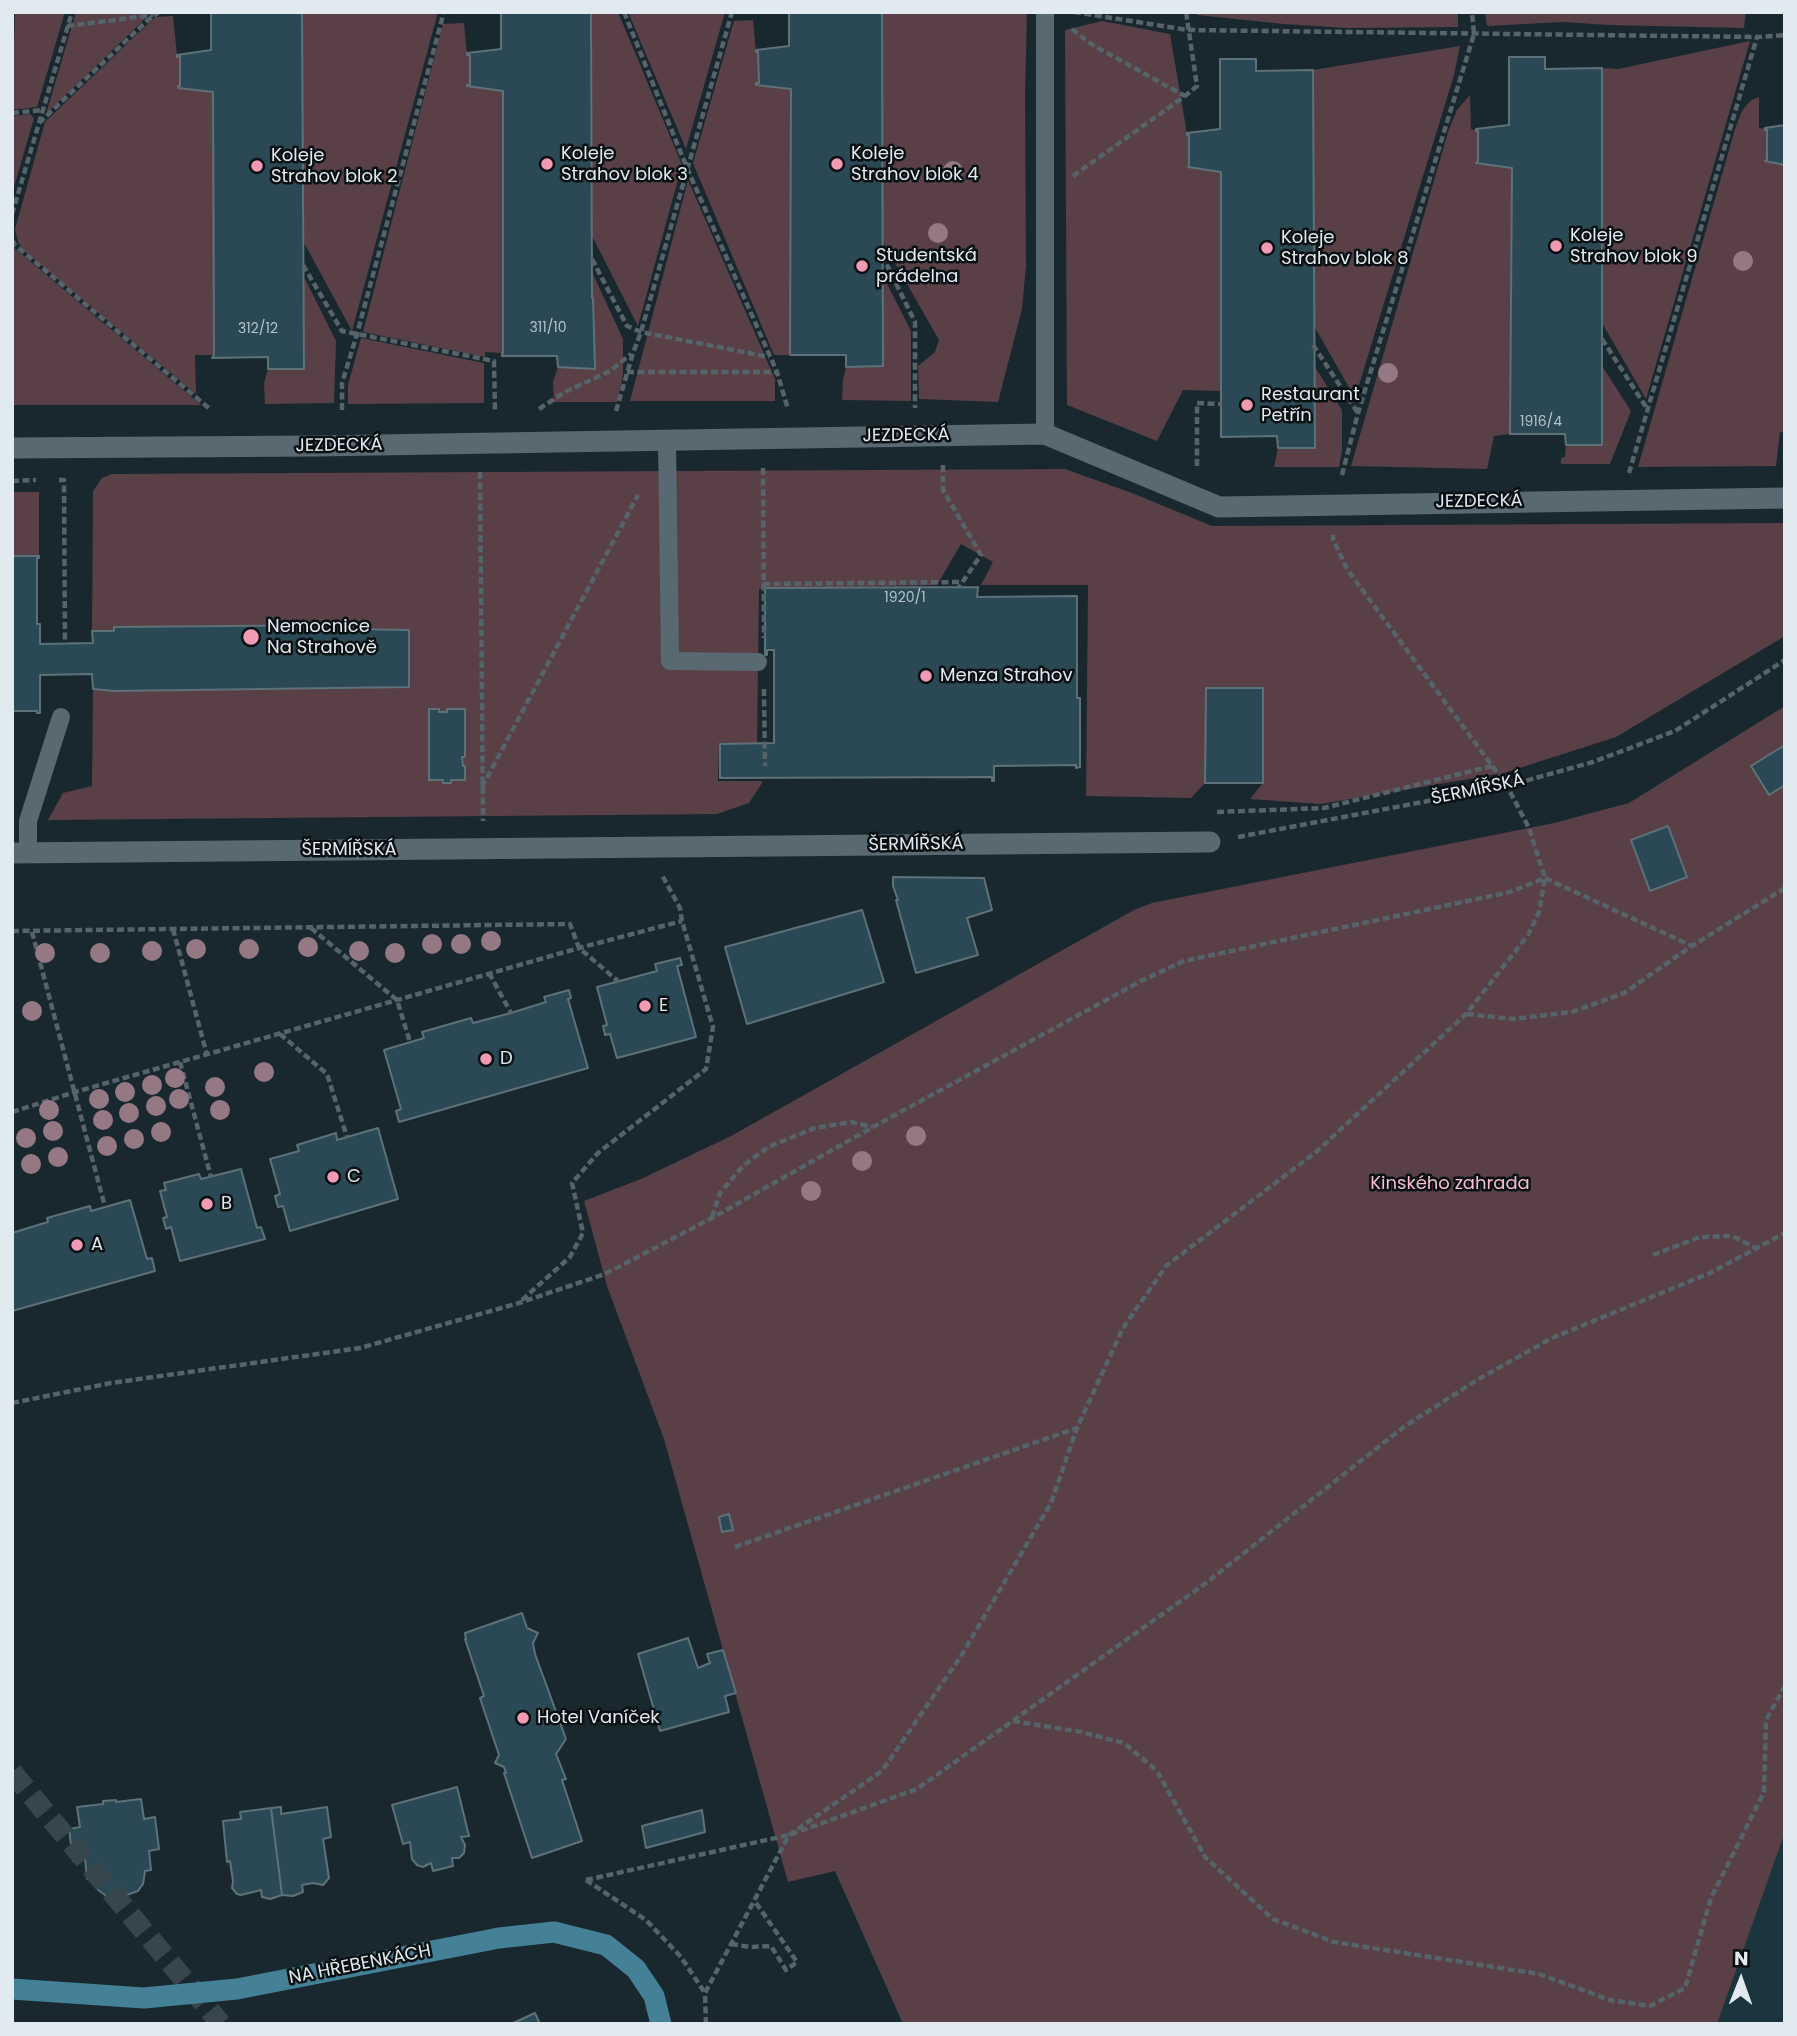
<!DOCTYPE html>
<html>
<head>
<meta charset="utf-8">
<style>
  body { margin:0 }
  #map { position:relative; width:1797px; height:2036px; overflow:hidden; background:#19282f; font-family:Poppins,sans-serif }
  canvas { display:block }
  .frame { position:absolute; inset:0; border:14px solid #e1ebef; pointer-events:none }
  .north { position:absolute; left:1706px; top:1945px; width:70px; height:70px; -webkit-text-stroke:5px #091013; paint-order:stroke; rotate:1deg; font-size:19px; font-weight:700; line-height:28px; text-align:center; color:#e1ebef }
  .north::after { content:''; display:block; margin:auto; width:24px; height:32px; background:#e1ebef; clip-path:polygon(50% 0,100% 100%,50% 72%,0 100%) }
</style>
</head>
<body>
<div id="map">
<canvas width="1797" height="2036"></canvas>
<div class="frame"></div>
<div class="north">N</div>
</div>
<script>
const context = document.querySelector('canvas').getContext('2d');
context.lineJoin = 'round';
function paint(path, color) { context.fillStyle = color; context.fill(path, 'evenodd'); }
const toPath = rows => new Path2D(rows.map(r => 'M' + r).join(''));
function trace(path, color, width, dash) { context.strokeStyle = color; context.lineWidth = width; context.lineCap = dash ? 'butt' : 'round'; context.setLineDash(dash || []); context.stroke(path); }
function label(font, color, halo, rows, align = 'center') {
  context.font = font + ' Poppins,sans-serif'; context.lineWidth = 5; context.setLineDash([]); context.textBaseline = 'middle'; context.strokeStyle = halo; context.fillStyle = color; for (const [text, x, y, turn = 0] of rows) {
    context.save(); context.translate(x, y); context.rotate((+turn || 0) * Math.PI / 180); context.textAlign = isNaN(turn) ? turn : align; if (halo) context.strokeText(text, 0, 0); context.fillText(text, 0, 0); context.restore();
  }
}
const built = toPath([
  [1785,1832,1785,2024,1717,2024]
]);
const green = toPath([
  [15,12,65,12,37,107,12,110],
  [76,12,152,12,46,114],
  [302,12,438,12,352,331,302,239],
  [591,12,618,12,682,165,638,326,592,236],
  [628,12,725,12,686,149],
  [882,12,1027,12,1025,94,1026,266,1022,309,998,402,919,399,918,366,935,352,939,340,882,240],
  [1197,12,1458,12,1458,27,1346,28,1284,24,1197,15],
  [1485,12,1746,12,1744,28,1609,25,1562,22,1487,26],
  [173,16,177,56,180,56,180,86,178,88,213,92,214,355,195,355,196,394,23,250,18,242,15,229,45,122,155,17],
  [753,20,756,52,758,52,759,83,756,84,791,89,790,355,774,355,693,163,734,21],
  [1102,21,1170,34,1187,134,1189,135,1189,165,1188,167,1221,172,1221,391,1183,390,1157,441,1067,405,1065,30],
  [464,23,467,55,470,55,470,85,467,86,503,91,503,353,485,352,485,357,363,332,443,24],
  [1750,41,1646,399,1602,323,1602,68,1618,69],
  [1460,46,1454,75,1355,398,1313,324,1313,70],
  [1470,95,1471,129,1478,131,1478,161,1476,162,1512,168,1510,434,1494,436,1487,469,1351,466,1449,129,1457,110],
  [1759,97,1759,128,1767,129,1767,160,1765,161,1785,165,1785,432,1780,432,1776,466,1638,467,1735,129,1742,111,1750,101],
  [30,114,34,118,12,194,12,116],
  [688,180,775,379,775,401,630,401],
  [12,246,201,405,12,405],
  [592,272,623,339,623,375,617,402,554,402,553,382,558,367,595,368],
  [302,273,336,341,334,403,265,404,264,383,268,369,304,369],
  [882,274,911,331,911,401,842,400,843,380,846,367,883,366],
  [361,338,484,363,484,403,348,404,348,385],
  [1313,364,1342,410,1342,451,1339,467,1274,467,1278,448,1315,447],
  [1602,366,1631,411,1610,464,1561,464,1561,458,1565,457,1566,445,1602,445],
  [1065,469,1132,493,1212,526,1785,523,1785,636,1616,737,1504,773,1321,804,1250,799,1263,783,1263,689,1206,688,1205,783,1191,798,1086,796,1088,585,981,585,993,562,961,544,937,585,759,589,757,744,719,744,718,781,762,781,762,783,749,803,717,814,48,820,63,793,92,786,93,689,114,691,367,688,368,686,409,686,409,630,115,627,114,631,92,631,93,491,102,478,112,474],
  [429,709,447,712,447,709,462,757,463,766,465,766,464,780,451,780,451,783,444,783,443,780,429,780],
  [12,492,39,492,39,556,12,556],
  [1785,706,1785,745,1751,766,1769,794,1785,785,1785,1832,1717,2024,903,2024,835,1871,788,1882,664,1439,607,1286,584,1201,641,1179,731,1136,1134,910,1152,903,1554,823,1629,803],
  [1667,826,1687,877,1650,891,1631,840]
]);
const building = toPath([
  [211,12,302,12,304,369,268,369,268,357,212,358,214,355,213,92,178,88,178,86,180,86,180,56,177,57,177,55,211,50,211,12],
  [501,12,591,12,592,298,593,298,595,369,558,367,557,356,502,356,502,353,503,353,503,91,467,86,467,85,470,85,470,55,467,55,467,53,501,49,501,12],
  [789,12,882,12,883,366,846,367,846,355,790,355,791,89,756,85,756,83,759,83,758,52,756,52,756,50,789,46,789,12],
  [1509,57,1545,57,1545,69,1602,68,1602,445,1566,445,1565,434,1510,434,1512,168,1476,163,1478,161,1478,131,1476,131,1476,129,1509,125,1509,57],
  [1220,59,1256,59,1256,71,1313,70,1315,448,1278,448,1277,436,1221,437,1221,172,1188,167,1189,165,1189,135,1187,135,1187,133,1220,129,1220,59],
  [1785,125,1785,165,1765,161,1767,160,1767,129,1765,130,1765,128,1785,125],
  [12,556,39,556,39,558,37,558,37,624,40,624,40,644,93,643,92,631,114,631,114,627,349,625,352,625,352,629,409,630,409,687,114,691,93,689,92,674,40,675,40,713,37,713,37,711,12,711,12,556],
  [978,587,977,597,1077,596,1077,698,1080,698,1080,767,1076,768,1076,765,994,766,994,781,992,781,992,777,720,778,720,744,774,743,774,650,767,650,767,655,765,655,765,588,978,587],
  [1206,688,1263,688,1263,783,1205,783,1206,688],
  [429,709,439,709,439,712,447,712,447,709,465,709,465,757,462,757,463,766,465,766,465,780,451,780,451,783,443,783,443,780,429,780,429,709],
  [1785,745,1785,785,1769,795,1751,766,1785,745],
  [1668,826,1687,877,1650,891,1631,840,1668,826],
  [893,877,984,878,992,910,967,918,978,955,916,973,896,900,898,900,893,886,893,877],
  [862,910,884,982,747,1024,725,947,862,910],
  [680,958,682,965,677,966,696,1037,617,1058,610,1034,605,1035,603,1026,607,1025,597,987,657,971,655,964,680,958],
  [569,990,571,998,568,999,588,1068,399,1122,396,1111,401,1109,384,1050,424,1038,422,1032,471,1018,473,1023,511,1013,546,1002,544,997,569,990],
  [378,1128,398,1199,290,1231,283,1206,278,1207,275,1196,280,1194,270,1159,299,1151,297,1145,336,1133,337,1140,378,1128],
  [241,1169,257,1228,261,1227,265,1239,180,1261,171,1227,166,1229,163,1218,167,1217,160,1191,166,1190,164,1183,199,1174,201,1179,241,1169],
  [130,1200,147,1259,152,1258,155,1271,12,1311,12,1233,48,1222,47,1218,90,1206,91,1211,130,1200],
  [729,1514,733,1530,722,1532,719,1517,729,1514],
  [522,1613,527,1628,538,1633,533,1643,535,1654,566,1739,556,1754,566,1779,562,1780,582,1841,532,1858,504,1773,506,1773,504,1767,495,1763,499,1755,480,1698,484,1696,465,1639,466,1639,465,1633,522,1613],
  [688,1638,698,1668,710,1663,707,1654,723,1650,736,1693,725,1696,729,1712,660,1731,638,1654,688,1638],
  [457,1787,469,1836,461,1837,465,1845,464,1853,459,1858,452,1858,453,1866,433,1871,431,1863,423,1867,417,1865,412,1859,410,1842,403,1844,392,1805,457,1787],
  [141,1799,144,1819,155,1817,159,1849,149,1851,151,1870,145,1871,143,1884,138,1891,118,1898,108,1897,98,1890,92,1878,87,1879,85,1859,73,1861,69,1829,80,1827,77,1807,103,1804,103,1801,116,1800,116,1802,141,1799],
  [281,1807,281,1814,327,1807,331,1837,323,1839,329,1878,323,1885,313,1883,302,1885,303,1892,293,1896,282,1895,271,1808,281,1807],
  [271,1808,282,1895,270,1899,262,1897,261,1890,241,1895,237,1894,232,1888,233,1881,230,1861,227,1862,223,1821,241,1819,240,1812,271,1808],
  [702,1810,705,1832,646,1848,642,1826,702,1810],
  [535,2013,540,2024,511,2024,535,2013]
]);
const highwayTunnel = toPath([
  [12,1772,221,2024]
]);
const path = toPath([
  [624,12,687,168,777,372,788,409],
  [1074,12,1188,30,1757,37,1785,35],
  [67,26,153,15],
  [1072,29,1091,44,1185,96],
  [12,113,42,110],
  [39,123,148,20,159,12],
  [1073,176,1185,96,1197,86,1186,12],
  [12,214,72,12],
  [12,240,15,245,211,410],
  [882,255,915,322,915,408],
  [592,259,627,326,641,332,769,357],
  [303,265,342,331,494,361,495,410],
  [1602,339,1646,407],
  [1313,345,1358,413],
  [627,372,777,372],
  [539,409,565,392,610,371,631,354],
  [342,410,342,383,357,334,444,12],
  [616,411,633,353,641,332,732,12],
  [943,465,943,490,981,555,959,587],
  [1197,466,1197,403,1221,404],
  [763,468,764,638],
  [480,472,483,821],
  [1629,473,1757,37],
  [1342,475,1358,413,1474,34,1472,12],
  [59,480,64,480,65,644],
  [12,481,36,480],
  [763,584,962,582],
  [764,689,765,766],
  [482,787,638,495],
  [1217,812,1324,808,1492,766],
  [1238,837,1507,786,1593,762,1675,731,1785,660],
  [311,928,397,1000,410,1042],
  [173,929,207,1055],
  [12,931,570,924,579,948,618,981],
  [32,932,105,1207],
  [489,973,511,1013],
  [1467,1014,1513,1019,1572,1012,1624,993,1692,946,1785,888],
  [280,1034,327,1074,347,1137],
  [180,1062,211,1177],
  [12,1112,75,1092,579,948,682,921],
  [712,1217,720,1193,743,1166,768,1147,815,1128,851,1122,872,1127],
  [1653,1255,1700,1237,1732,1236,1756,1248],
  [522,1300,570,1257,583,1233,572,1183,598,1153,706,1069,713,1027,682,921,680,908,662,875],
  [12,1403,111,1383,360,1348,519,1303,605,1274,712,1218,873,1127,1141,981,1184,961,1510,892,1545,878,1692,946],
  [735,1547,1077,1428],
  [1013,1721,1081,1732,1124,1743,1157,1771,1205,1857,1273,1919,1334,1942,1539,1974,1610,2000,1650,2006,1685,1988,1711,1898,1764,1792,1766,1720,1785,1686],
  [586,1880,789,1835,917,1789,1206,1583,1405,1426,1477,1380,1552,1338,1710,1273,1785,1233],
  [586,1880,646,1920,681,1957,705,1993],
  [731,1944,750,1947,771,1946,786,1970,797,1962,754,1900],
  [706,2024,705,1993,789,1835,882,1771,961,1656,1051,1503,1077,1428,1123,1328,1166,1266,1316,1152,1466,1014,1528,935,1539,912,1545,878,1529,828,1507,786,1347,569,1333,539,1333,535]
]);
const lane = toPath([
  [1045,12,1045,434],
  [667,441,670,661,758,662],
  [28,853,28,821,61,717]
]);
const street = toPath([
  [12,448,315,446,1045,434,1219,507,1785,498],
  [12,853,1210,842]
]);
const secondary = toPath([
  [12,1989,144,1998,237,1989,499,1938,554,1932,606,1945,636,1969,654,1996,661,2024]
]);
const trees = [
  [953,171],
  [938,233],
  [1743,261],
  [1388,373],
  [491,941],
  [432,944],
  [461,944],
  [308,947],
  [196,949],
  [249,949],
  [152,951],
  [359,951],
  [45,953],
  [100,953],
  [395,953],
  [32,1011],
  [264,1072],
  [175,1078],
  [152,1085],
  [215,1087],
  [125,1092],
  [99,1099],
  [179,1099],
  [156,1106],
  [49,1110],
  [220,1110],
  [129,1113],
  [103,1120],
  [53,1131],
  [161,1132],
  [916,1136],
  [26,1138],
  [134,1139],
  [107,1146],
  [58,1157],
  [862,1161],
  [31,1164],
  [811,1191]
];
const markers = [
  [547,164,7,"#f19ab3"],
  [837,164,7,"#f19ab3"],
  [257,166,7,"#f19ab3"],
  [1556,246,7,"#f19ab3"],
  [1267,248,7,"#f19ab3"],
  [862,266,7,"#f19ab3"],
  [1247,405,7,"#f19ab3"],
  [251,637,9,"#f19ab3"],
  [926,676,7,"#f19ab3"],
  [645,1006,7,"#f19ab3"],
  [486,1059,7,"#f19ab3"],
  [333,1177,7,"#f19ab3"],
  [207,1204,7,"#f19ab3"],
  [77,1245,7,"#f19ab3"],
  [523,1718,7,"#f19ab3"]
];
const numberNames = [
  ["311/10",548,328],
  ["312/12",258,329],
  ["1916/4",1541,422],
  ["1920/1",905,598]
];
const poiNames = [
  ["Koleje",561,154],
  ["Strahov blok 3",561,175],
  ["Koleje",851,154],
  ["Strahov blok 4",851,175],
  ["Koleje",271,156],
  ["Strahov blok 2",271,177],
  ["Koleje",1570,236],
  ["Strahov blok 9",1570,257],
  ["Koleje",1281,238],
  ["Strahov blok 8",1281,259],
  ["Studentská",876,256],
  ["prádelna",876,277],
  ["Restaurant",1261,395],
  ["Petřín",1261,416],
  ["Nemocnice",267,627],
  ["Na Strahově",267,648],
  ["Menza Strahov",940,676],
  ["E",659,1006],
  ["D",500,1059],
  ["C",347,1177],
  ["B",221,1204],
  ["A",91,1245],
  ["Hotel Vaníček",537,1718]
];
const streetNames = [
  ["JEZDECKÁ",906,436,-1],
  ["JEZDECKÁ",339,446,-1],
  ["JEZDECKÁ",1479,502,-1],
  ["ŠERMÍŘSKÁ",1478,790,-12],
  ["ŠERMÍŘSKÁ",916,845,-1],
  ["ŠERMÍŘSKÁ",349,850],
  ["NA HŘEBENKÁCH",360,1965,-11]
];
const parkNames = [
  ["Kinského zahrada",1450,1184]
];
paint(built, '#1c343d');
paint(green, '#584046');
paint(building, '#2b4955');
trace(building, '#5f7178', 2);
trace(highwayTunnel, '#37454c', 21, [21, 10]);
trace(path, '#566369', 4.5, [7, 3.5]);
trace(lane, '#586971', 18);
trace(street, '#586971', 21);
trace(secondary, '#448196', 21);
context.fillStyle = '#947985';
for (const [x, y] of trees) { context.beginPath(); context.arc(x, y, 10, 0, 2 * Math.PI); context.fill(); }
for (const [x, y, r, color] of markers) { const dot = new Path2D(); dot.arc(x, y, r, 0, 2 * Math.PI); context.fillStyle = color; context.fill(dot); trace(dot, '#091013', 2.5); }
label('14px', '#b4c2c8', null, numberNames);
label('18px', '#e1ebef', '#091013', poiNames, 'left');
label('18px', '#e1ebef', '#091013', streetNames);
label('18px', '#f8bccc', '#091013', parkNames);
</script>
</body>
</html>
